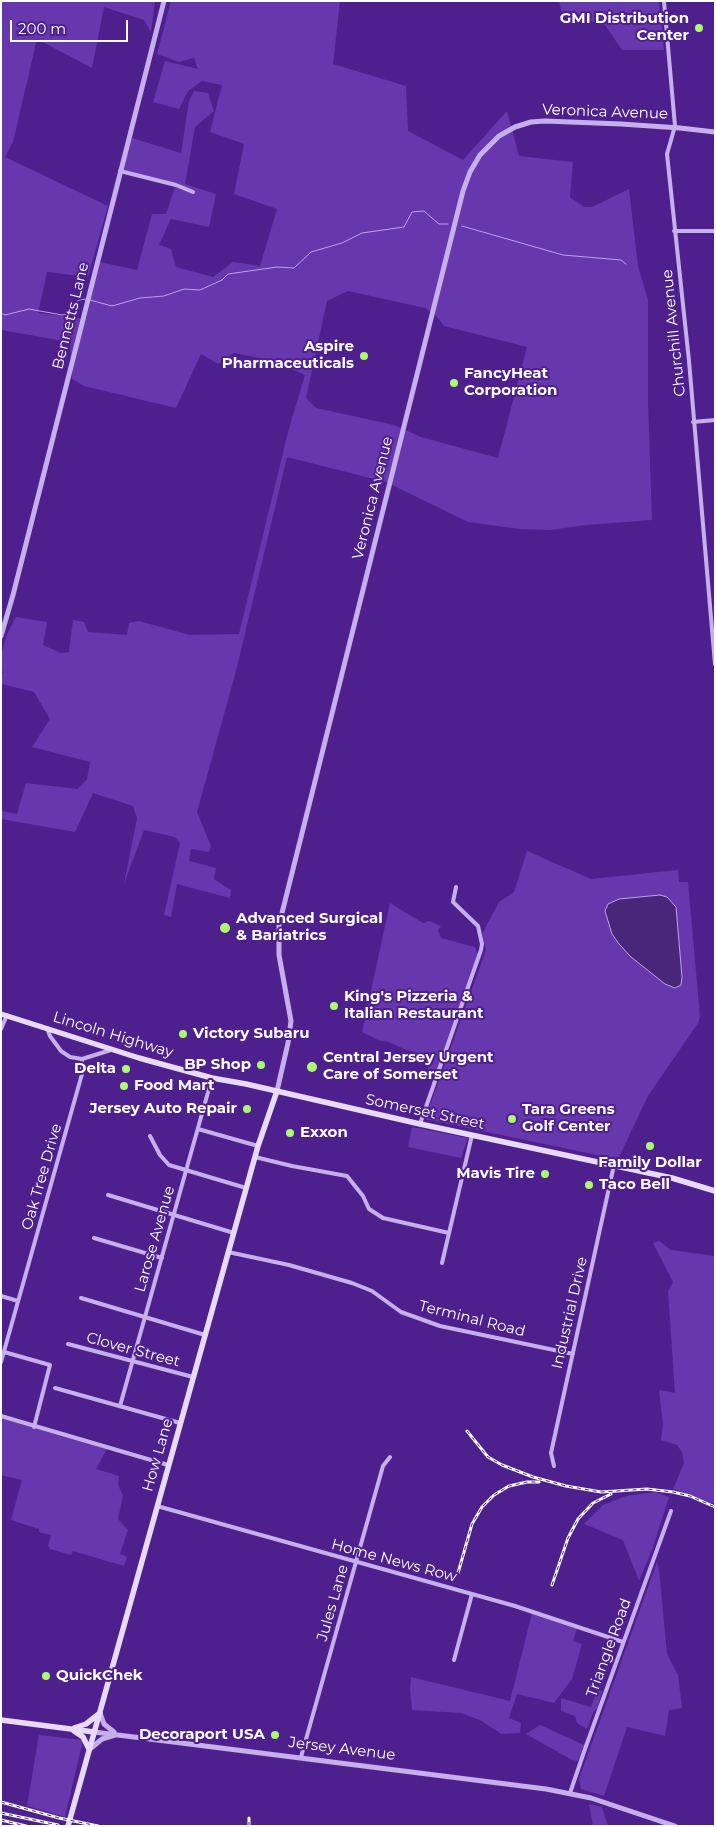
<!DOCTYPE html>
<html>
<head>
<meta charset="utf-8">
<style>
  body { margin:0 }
  #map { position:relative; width:716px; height:1827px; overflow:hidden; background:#4e208e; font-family:Montserrat,sans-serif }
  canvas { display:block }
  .frame { position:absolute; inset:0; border:2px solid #fff; pointer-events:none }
  .scale { position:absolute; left:10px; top:20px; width:118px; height:22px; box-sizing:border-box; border:2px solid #fff; border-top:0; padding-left:6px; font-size:15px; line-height:18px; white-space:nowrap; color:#fff; -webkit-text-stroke:4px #4e208e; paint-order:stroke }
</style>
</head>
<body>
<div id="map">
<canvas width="716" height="1827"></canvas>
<div class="frame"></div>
<div class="scale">200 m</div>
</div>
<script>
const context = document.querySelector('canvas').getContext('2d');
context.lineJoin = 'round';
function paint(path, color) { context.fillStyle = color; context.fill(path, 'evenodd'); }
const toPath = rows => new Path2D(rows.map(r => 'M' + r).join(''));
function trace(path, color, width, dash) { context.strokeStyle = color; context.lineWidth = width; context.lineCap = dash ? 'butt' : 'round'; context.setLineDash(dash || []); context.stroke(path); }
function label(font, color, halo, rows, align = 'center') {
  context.font = font + ' Montserrat,sans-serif'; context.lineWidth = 4; context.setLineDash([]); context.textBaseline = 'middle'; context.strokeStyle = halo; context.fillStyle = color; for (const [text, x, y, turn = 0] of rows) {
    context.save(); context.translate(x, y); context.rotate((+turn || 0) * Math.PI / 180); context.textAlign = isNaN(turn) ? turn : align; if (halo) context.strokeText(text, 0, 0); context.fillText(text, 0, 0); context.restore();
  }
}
const green = toPath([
  [1,1,155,1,151,32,144,20,104,7,92,68,37,39,13,142,5,157,108,206,88,277,47,272,38,313,86,319,100,262,137,270,152,214,166,214,175,187,121,173,129,137,181,153,189,101,194,91,208,93,214,111,195,127,185,184,216,194,209,227,171,219,159,245,171,249,176,267,213,277,233,262,260,266,277,209,234,194,244,144,210,132,222,85,202,81,188,91,179,109,153,102,165,61,198,69,194,58,179,62,157,54,171,1,340,1,333,64,406,86,408,131,463,160,507,111,519,156,573,162,570,197,584,207,592,207,629,189,638,266,648,300,648,403,652,520,586,525,550,530,520,529,468,522,386,482,287,457,236,671,197,812,211,846,209,852,191,849,189,861,216,868,214,879,231,890,230,898,177,884,171,917,164,915,180,843,175,837,144,830,124,884,137,818,133,806,93,793,75,832,1,819,1,811,17,814,26,783,78,789,87,779,90,762,32,747,50,719,34,692,1,684,1,673,3,673,1,667,1,655,7,634,16,617,47,622,43,645,61,653,69,652,73,620,84,622,88,632,127,635,129,623,139,621,190,635,239,634,288,432,305,375,274,361,234,353,218,364,201,354,176,408,84,386,72,379,70,342,1,330],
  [348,291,425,308,438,318,444,326,527,347,498,458,421,437,394,425,316,408,306,398,327,301],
  [559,1,659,1,664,50,622,50,605,25,562,14],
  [527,851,591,879,678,870,679,882,688,882,700,1017,698,1023,648,1096,619,1157,616,1159,425,1119,486,950,482,934,499,902,514,892],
  [390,903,423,923,429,921,441,926,438,930,441,938,475,947,478,955,437,1074,431,1077,428,1070,428,1058,423,1054,406,1050,389,1042,378,1040,362,1032],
  [412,1127,468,1138,461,1158,408,1147],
  [659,1241,671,1250,715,1256,715,1504,673,1489,684,1463,682,1452,677,1445,661,1440,663,1424,659,1390,675,1393,668,1291,673,1282,653,1243],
  [1,1416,107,1449,96,1469,119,1476,118,1485,123,1496,118,1519,128,1530,120,1554,127,1557,124,1566,73,1551,71,1555,50,1549,48,1546,51,1535,39,1532,39,1529,11,1520,22,1480,1,1475],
  [655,1492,669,1497,652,1550,639,1581,623,1540,584,1524,603,1505,626,1496],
  [657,1562,659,1569,667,1654,678,1675,682,1708,669,1710,665,1736,627,1727,604,1796,581,1789,579,1779],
  [532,1613,577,1628,573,1641,582,1644,572,1679,554,1703,517,1694,509,1718,521,1723,520,1733,501,1734,482,1721,461,1713,412,1710,410,1690,411,1677,510,1701],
  [597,1690,602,1691,598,1707,593,1713,587,1729,577,1723,575,1716,561,1711,561,1698,591,1707],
  [540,1725,584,1745,578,1761,572,1760,526,1734],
  [39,1735,83,1740,65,1817,27,1806],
  [589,1804,602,1807,608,1826,593,1826]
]);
const water = toPath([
  [660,895,667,897,676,907,682,977,681,985,675,988,665,984,631,957,619,944,612,934,605,911,608,904,619,899,660,895]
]);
const stream = toPath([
  [462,226,563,255,621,260,626,264],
  [90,300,112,306,140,298,164,296,184,289,200,290,222,280,228,274,277,267,294,268,311,252,342,243,362,233,404,227,412,212,424,211,439,224,448,224],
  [1,313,5,315,29,309,62,315,69,314,75,303,79,300,86,299]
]);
const minor = toPath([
  [664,1,675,126,667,154,689,361,715,664],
  [120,171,176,185,193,192],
  [674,231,715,231],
  [693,422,715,420],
  [47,1028,50,1036,61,1051,70,1057,82,1059,111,1050],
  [1,1029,7,1015],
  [420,1124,481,950,482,944,478,926,453,902,456,887],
  [198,1129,258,1146],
  [150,1136,160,1155,169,1165,246,1188],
  [255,1157,292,1166,347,1176,363,1196,369,1209,383,1218,449,1233],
  [108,1195,234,1233],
  [94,1238,162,1258],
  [228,1252,289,1265,352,1283,372,1291,401,1312,440,1326,573,1354],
  [442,1263,472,1135],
  [1,1296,18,1301],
  [81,1298,205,1335],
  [68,1344,193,1377],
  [4,1352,50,1365,34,1427],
  [1,1362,82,1074,82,1059],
  [55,1388,180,1423],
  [120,1406,212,1078],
  [1,1416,168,1465],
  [554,1466,551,1453,614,1165],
  [157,1506,515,1606,623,1642],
  [454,1660,472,1594],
  [301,1757,383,1466,390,1457],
  [570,1793,585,1749,671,1511]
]);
const tertiary = toPath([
  [1,636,13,595,164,1],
  [277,1091,288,1043,291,1021,279,955,279,925,463,191,470,172,480,155,499,136,515,127,531,122,545,121,621,124,680,128,715,132],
  [100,1713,104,1724,114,1732],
  [94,1732,546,1789,591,1798,675,1826],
  [90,1749,102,1739,115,1735]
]);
const secondary = toPath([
  [1,1014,139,1058,212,1078,246,1084,420,1124,672,1178,715,1191],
  [1,1720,94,1732],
  [74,1728,86,1724,100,1713],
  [74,1731,83,1737,89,1749],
  [68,1826,258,1146,277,1091]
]);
const rail = toPath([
  [467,1431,488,1457,502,1465,533,1477,566,1486,601,1492,647,1489,673,1492,690,1496,715,1507],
  [458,1573,472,1524,482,1507,494,1495,509,1486,527,1482,539,1482],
  [552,1585,568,1538,578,1519,593,1503,611,1494],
  [1,1802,59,1818,98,1826],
  [1,1813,58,1825],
  [1,1820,26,1826],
  [249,1826,249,1818]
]);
const markers = [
  [699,28,5,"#acfa6f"],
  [364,356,5,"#acfa6f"],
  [454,383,5,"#acfa6f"],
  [225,928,6,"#acfa6f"],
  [334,1006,5,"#acfa6f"],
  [183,1034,5,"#acfa6f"],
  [261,1065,5,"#acfa6f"],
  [312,1067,6,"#acfa6f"],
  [126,1069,5,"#acfa6f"],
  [124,1086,5,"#acfa6f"],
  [247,1109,5,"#acfa6f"],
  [512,1119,5,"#acfa6f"],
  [290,1133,5,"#acfa6f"],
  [650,1146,5,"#acfa6f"],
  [545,1174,5,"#acfa6f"],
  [589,1185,5,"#acfa6f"],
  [46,1676,5,"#acfa6f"],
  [275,1735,5,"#acfa6f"]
];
const poiNames = [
  ["GMI Distribution",689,19,"right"],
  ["Center",689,36,"right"],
  ["Aspire",354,347,"right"],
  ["Pharmaceuticals",354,364,"right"],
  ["FancyHeat",464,374],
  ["Corporation",464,391],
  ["Advanced Surgical",236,919],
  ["& Bariatrics",236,936],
  ["King's Pizzeria &",344,997],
  ["Italian Restaurant",344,1014],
  ["Victory Subaru",193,1034],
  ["Central Jersey Urgent",323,1058],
  ["Care of Somerset",323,1075],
  ["BP Shop",251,1065,"right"],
  ["Delta",116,1069,"right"],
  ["Food Mart",134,1086],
  ["Jersey Auto Repair",237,1109,"right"],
  ["Tara Greens",522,1110],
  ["Golf Center",522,1127],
  ["Exxon",300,1133],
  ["Family Dollar",650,1163,"center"],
  ["Mavis Tire",535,1174,"right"],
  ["Taco Bell",599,1185],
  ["QuickChek",56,1676],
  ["Decoraport USA",265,1735,"right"]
];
const streetNames = [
  ["Veronica Avenue",605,112,2],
  ["Bennetts Lane",71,316,-76],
  ["Churchill Avenue",674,333,-96],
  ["Veronica Avenue",373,498,-76],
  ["Lincoln Highway",113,1035,17],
  ["Somerset Street",425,1112,12],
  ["Oak Tree Drive",42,1177,-74],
  ["Larose Avenue",155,1239,-74],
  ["Industrial Drive",570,1313,-77],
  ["Terminal Road",472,1319,14],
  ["Clover Street",133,1350,15],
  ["How Lane",158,1455,-74],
  ["Home News Row",394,1561,15],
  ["Jules Lane",333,1603,-74],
  ["Triangle Road",609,1648,-70],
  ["Jersey Avenue",342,1749,7]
];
paint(green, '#6737ae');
paint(water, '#4a267a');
trace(water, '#bfa2ee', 1);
trace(stream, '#bfa2ee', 1);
trace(minor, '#c7afec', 4);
trace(tertiary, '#c7afec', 5);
trace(secondary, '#e7dbf9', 5.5);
trace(rail, '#fff', 3);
trace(rail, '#4e208e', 1, [4]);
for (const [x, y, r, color] of markers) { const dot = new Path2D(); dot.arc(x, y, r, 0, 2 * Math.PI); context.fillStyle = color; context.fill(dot); trace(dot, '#4e208e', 2); }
label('bold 15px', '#fff', '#4e208e', poiNames, 'left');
label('15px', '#fff', '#4e208e', streetNames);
</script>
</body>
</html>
